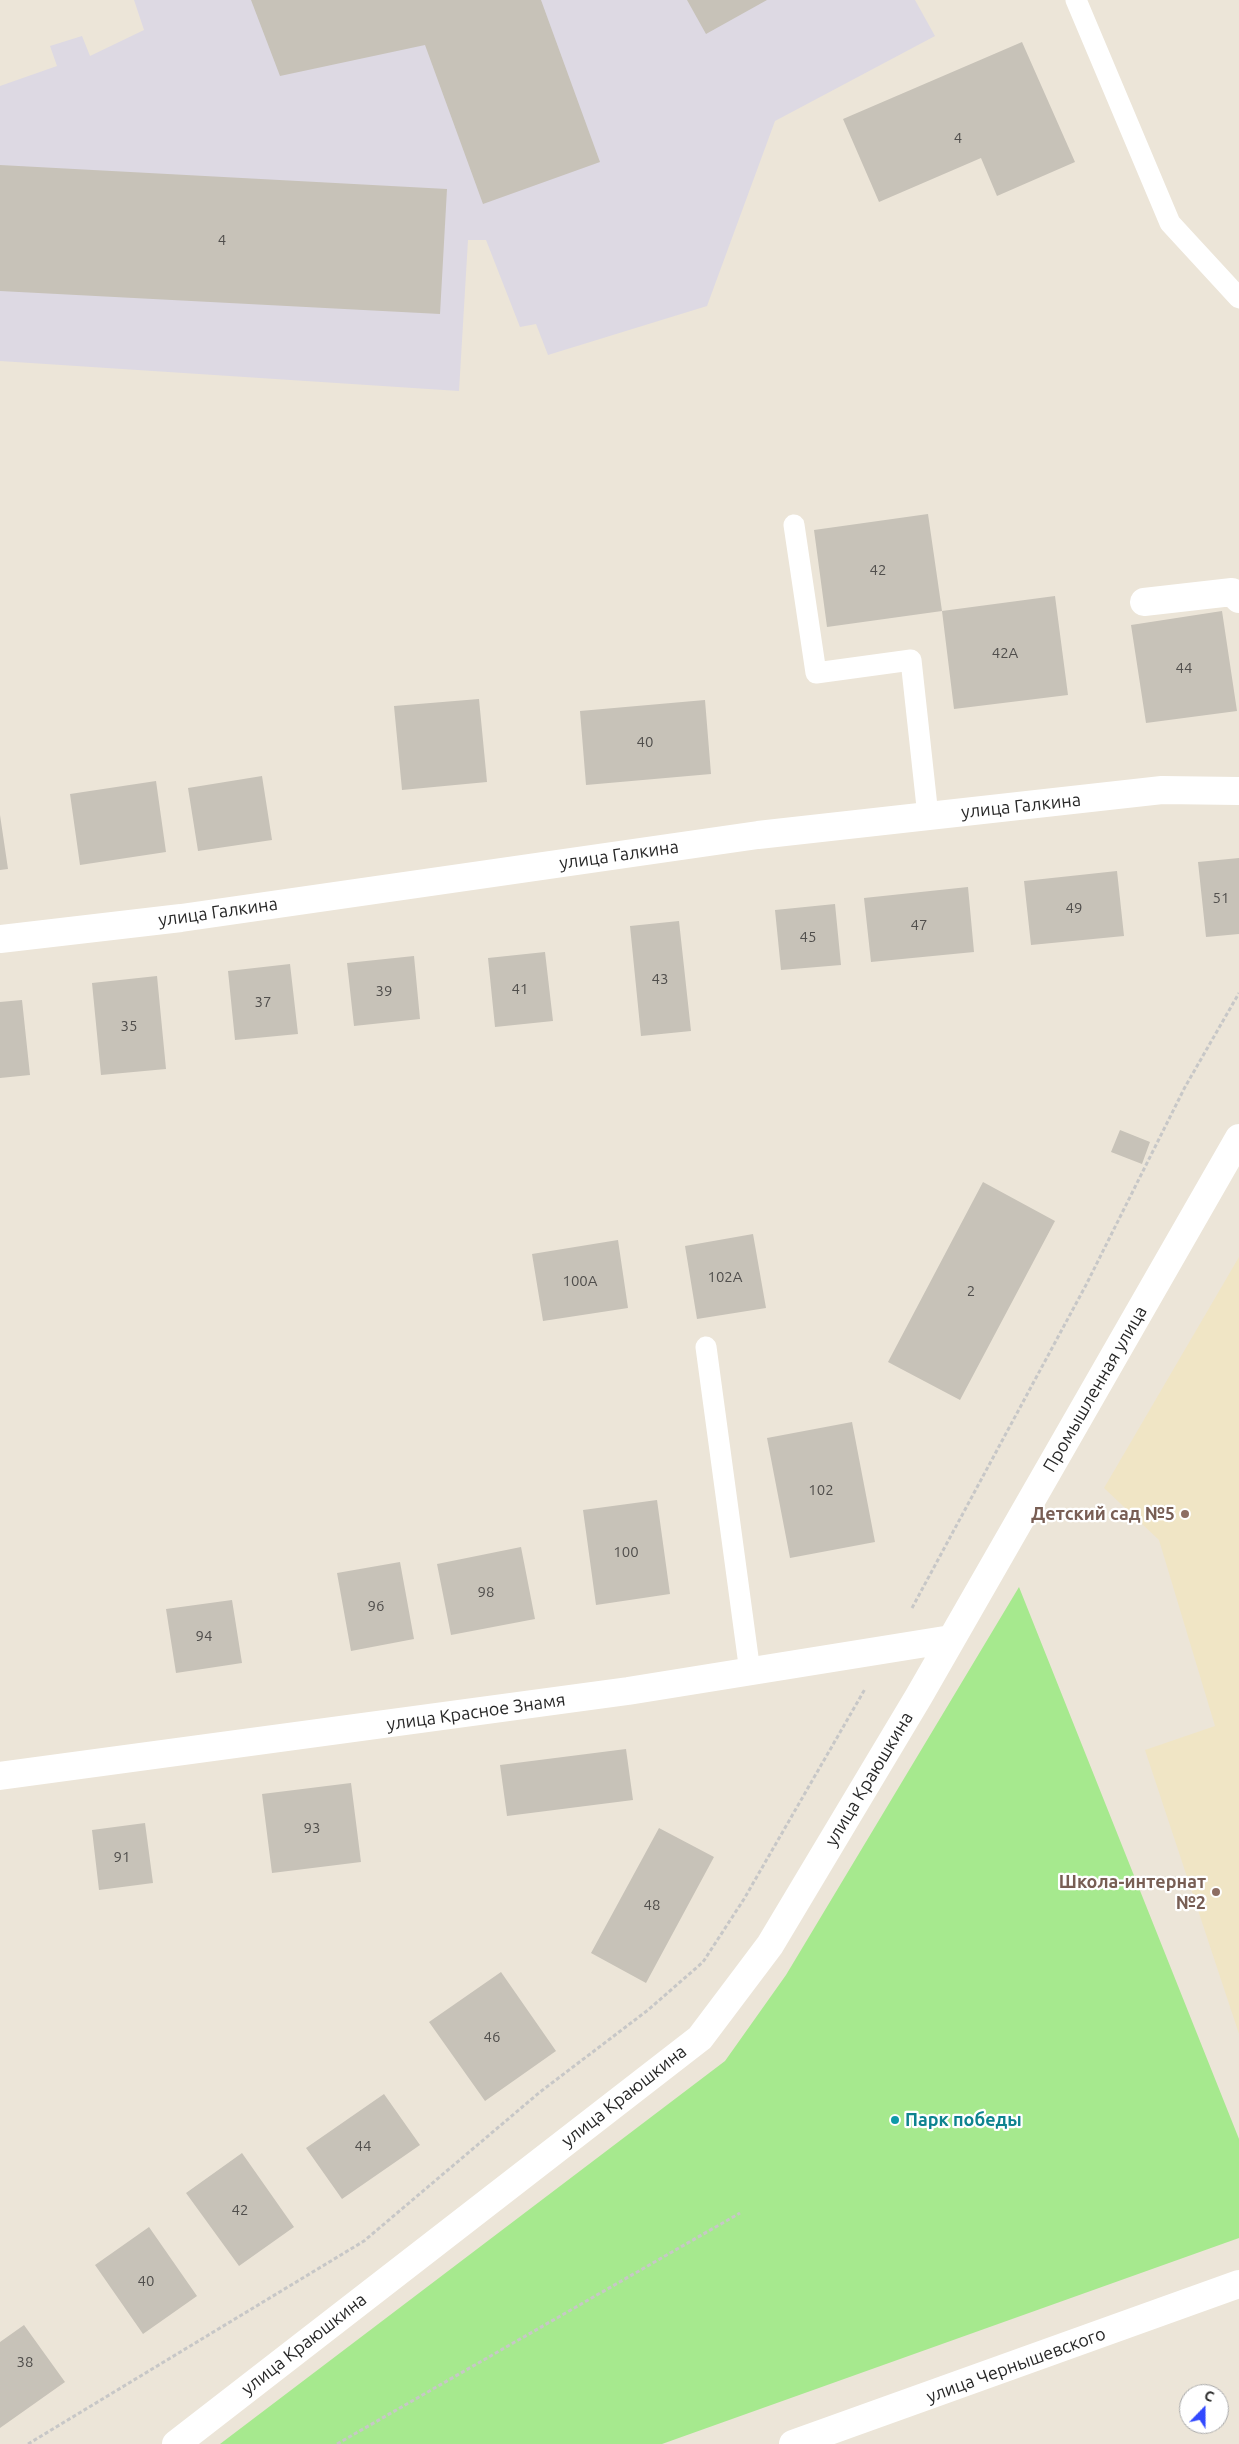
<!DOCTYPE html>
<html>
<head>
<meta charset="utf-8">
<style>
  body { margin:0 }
  #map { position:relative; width:1239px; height:2444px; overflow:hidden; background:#ece5d8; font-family:Ubuntu,sans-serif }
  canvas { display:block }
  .north { position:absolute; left:1179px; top:2384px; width:50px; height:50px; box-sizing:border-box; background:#fff; border:1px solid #a9a9a9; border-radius:50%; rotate:22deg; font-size:14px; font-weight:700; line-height:20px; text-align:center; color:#282828 }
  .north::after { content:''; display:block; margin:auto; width:18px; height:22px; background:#3249ff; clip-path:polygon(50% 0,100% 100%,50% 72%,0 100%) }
</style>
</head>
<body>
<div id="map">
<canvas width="1239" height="2444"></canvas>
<div class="north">С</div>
</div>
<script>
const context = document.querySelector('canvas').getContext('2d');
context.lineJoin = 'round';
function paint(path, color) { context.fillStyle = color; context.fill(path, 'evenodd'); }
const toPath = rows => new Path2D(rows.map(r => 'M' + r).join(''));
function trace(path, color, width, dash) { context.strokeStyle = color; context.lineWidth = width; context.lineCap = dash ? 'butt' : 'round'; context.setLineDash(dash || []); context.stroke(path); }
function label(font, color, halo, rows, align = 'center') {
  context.font = font + ' Ubuntu,sans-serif'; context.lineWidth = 4.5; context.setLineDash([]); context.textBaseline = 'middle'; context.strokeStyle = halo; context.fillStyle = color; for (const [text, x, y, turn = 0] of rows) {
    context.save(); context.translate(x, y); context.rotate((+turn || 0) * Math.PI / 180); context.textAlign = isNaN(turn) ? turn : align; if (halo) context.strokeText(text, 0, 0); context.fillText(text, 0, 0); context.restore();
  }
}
const industrial = toPath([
  [134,0,915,0,935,36,775,121,707,306,548,355,536,324,520,327,486,240,468,240,459,391,0,361,0,86,57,66,50,46,82,36,90,56,144,30]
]);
const education = toPath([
  [1239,1257,1239,2034,1145,1750,1215,1726,1159,1540,1104,1488]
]);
const green = toPath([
  [1019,1587,1239,2139,1239,2238,662,2444,220,2444,725,2061,786,1975]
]);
const building = toPath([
  [251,0,541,0,600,162,483,204,425,45,280,76],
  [687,0,767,0,706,34],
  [1022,42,1075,162,997,196,981,158,879,202,843,119],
  [0,165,447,189,440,314,0,291],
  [928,514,942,611,827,627,814,530],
  [1055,596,1068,695,954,709,942,611],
  [1222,611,1237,711,1146,723,1131,625],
  [479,699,487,782,402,790,394,706],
  [705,700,711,774,586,785,580,711],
  [262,776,272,840,198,851,188,788],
  [156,781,166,852,80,865,70,794],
  [0,815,8,869,0,870],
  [1239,858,1239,934,1206,937,1198,862],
  [1117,871,1124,936,1031,945,1024,881],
  [968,887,974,952,871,962,864,898],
  [835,904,841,965,781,970,775,910],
  [679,921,691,1031,641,1036,630,926],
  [545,952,553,1021,495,1027,488,958],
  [414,956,420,1019,354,1026,347,963],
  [290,964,298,1034,235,1040,228,971],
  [157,976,166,1069,101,1075,92,983],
  [22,1000,30,1075,0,1078,0,1002],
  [1120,1130,1150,1142,1142,1164,1111,1152],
  [983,1182,1055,1221,960,1400,888,1362],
  [753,1234,766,1308,697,1319,685,1246],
  [618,1240,628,1308,543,1321,532,1254],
  [852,1422,875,1542,790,1558,767,1438],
  [657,1500,670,1594,596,1605,583,1510],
  [521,1547,535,1619,451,1635,437,1564],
  [400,1562,414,1639,351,1651,337,1573],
  [232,1600,242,1663,176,1673,166,1609],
  [626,1749,633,1800,507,1816,500,1765],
  [351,1783,361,1862,272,1873,262,1794],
  [145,1823,153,1883,99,1890,92,1830],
  [659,1828,714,1857,646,1983,591,1953],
  [501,1972,556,2051,485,2101,429,2022],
  [384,2094,420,2145,342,2199,306,2148],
  [242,2153,294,2227,239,2266,186,2193],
  [149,2227,197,2296,143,2334,95,2265],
  [24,2325,65,2382,0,2428,0,2342]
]);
const path = toPath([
  [912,1608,1086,1285,1185,1087,1239,993],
  [28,2444,364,2241,540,2092,648,2010,703,1962,744,1899,865,1689],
  [337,2444,740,2213]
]);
const lane = toPath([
  [1076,0,1170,223,1239,298],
  [794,525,816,673,911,660,928,816],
  [706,1347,750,1672]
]);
const street = toPath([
  [1144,602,1232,592,1239,599],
  [0,939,181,918,758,835,1162,790,1239,791],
  [0,1776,628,1691,951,1639],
  [176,2444,700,2038,770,1945,919,1696,1239,1138]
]);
const secondary = toPath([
  [793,2444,1239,2284]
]);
const markers = [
  [1185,1514,5,"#8d6e63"],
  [1216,1892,5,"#8d6e63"],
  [895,2120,5,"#0f9aa8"]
];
const numberNames = [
  ["4",958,138],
  ["4",222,240],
  ["42",878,570],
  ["42А",1005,653],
  ["44",1184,668],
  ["40",645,742],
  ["51",1221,898],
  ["49",1074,908],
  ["47",919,925],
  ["45",808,937],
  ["43",660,979],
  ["41",520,989],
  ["39",384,991],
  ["37",263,1002],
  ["35",129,1026],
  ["102А",725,1277],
  ["100А",580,1281],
  ["2",971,1291],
  ["102",821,1490],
  ["100",626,1552],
  ["98",486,1592],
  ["96",376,1606],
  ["94",204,1636],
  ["93",312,1828],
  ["91",122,1857],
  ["48",652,1905],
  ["46",492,2037],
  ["44",363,2146],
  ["42",240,2210],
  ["40",146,2281],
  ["38",25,2362]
];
const streetNames = [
  ["улица Галкина",1021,806,-6],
  ["улица Галкина",619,855,-8],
  ["улица Галкина",218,912,-8],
  ["Промышленная улица",1095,1389,-60],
  ["улица Красное Знамя",476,1712,-8],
  ["улица Краюшкина",869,1779,-59],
  ["улица Краюшкина",624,2096,-38],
  ["улица Краюшкина",304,2344,-38],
  ["улица Чернышевского",1016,2365,-20]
];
const educationNames = [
  ["Детский сад №5",1175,1514],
  ["Школа-интернат",1206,1882],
  ["№2",1206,1903]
];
const cultureNames = [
  ["Парк победы",905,2120]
];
paint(industrial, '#ddd9e3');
paint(education, '#f0e5c5');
paint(green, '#a6e98e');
paint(building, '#c7c2b8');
trace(path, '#c7c7c7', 3, [4, 2.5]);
trace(lane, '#fff', 21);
trace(street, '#fff', 28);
trace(secondary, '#fff', 28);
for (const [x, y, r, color] of markers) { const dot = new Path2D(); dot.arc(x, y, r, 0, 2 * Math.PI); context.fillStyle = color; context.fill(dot); trace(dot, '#fff', 2); }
label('15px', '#504e4c', null, numberNames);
label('18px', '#282828', '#fff', streetNames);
label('bold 18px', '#785e54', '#fff', educationNames, 'right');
label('bold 18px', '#0d838f', '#fff', cultureNames, 'left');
</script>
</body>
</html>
